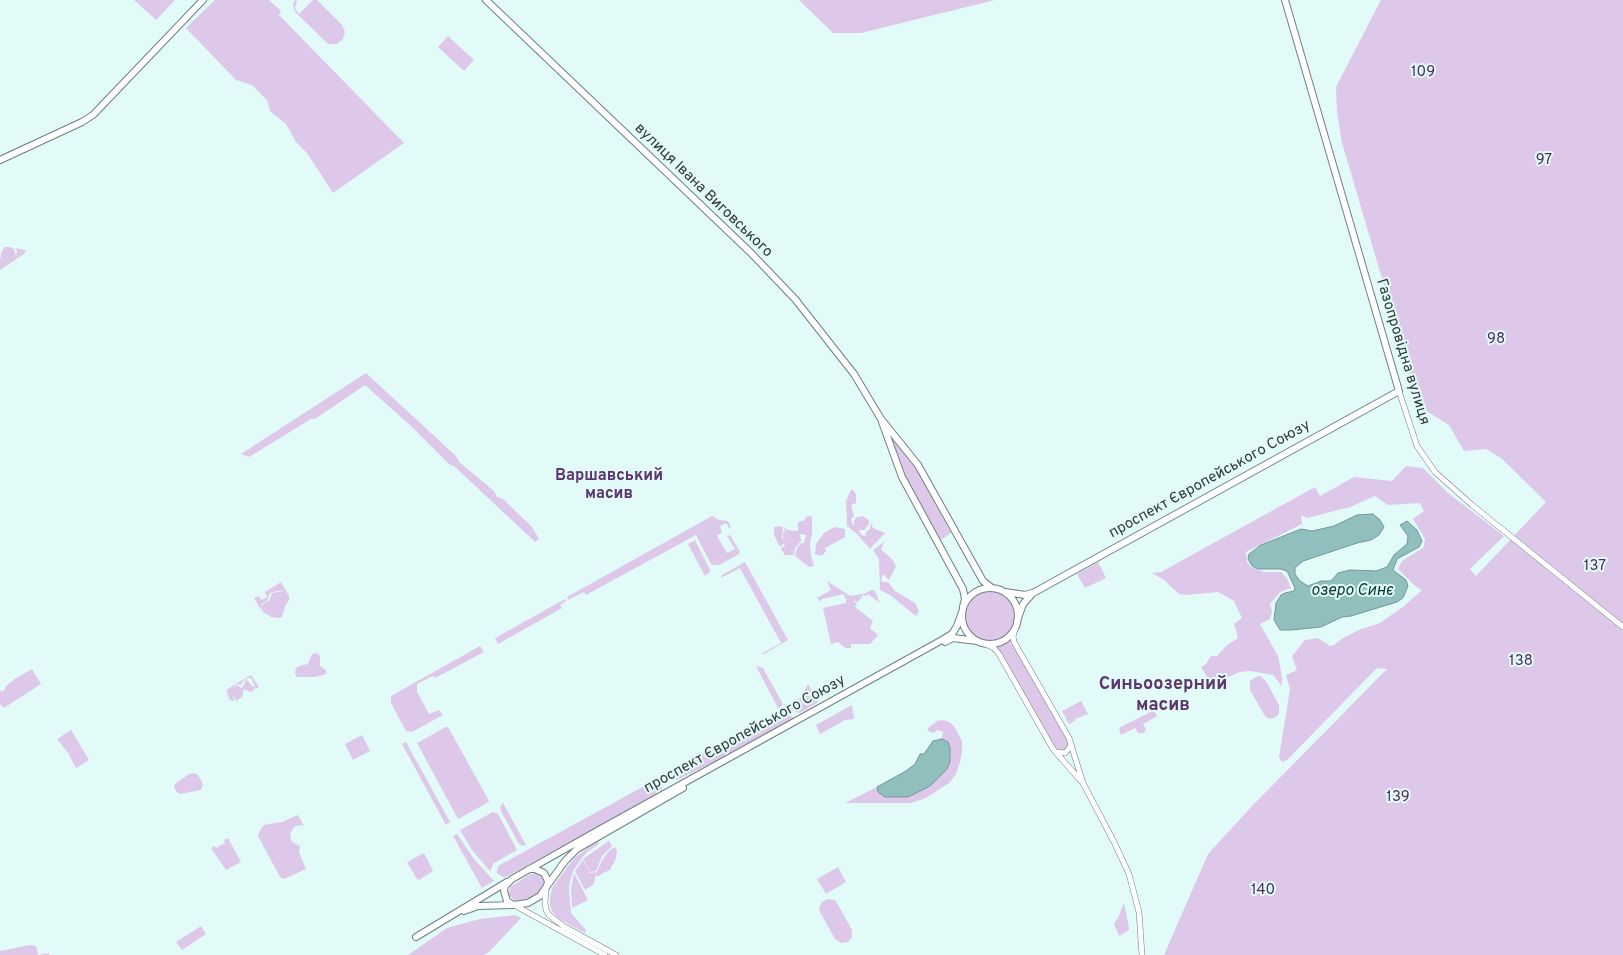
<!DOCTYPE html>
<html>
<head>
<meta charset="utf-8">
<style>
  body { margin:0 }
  canvas { display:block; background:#e2faf8 }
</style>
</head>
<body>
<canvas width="1623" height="955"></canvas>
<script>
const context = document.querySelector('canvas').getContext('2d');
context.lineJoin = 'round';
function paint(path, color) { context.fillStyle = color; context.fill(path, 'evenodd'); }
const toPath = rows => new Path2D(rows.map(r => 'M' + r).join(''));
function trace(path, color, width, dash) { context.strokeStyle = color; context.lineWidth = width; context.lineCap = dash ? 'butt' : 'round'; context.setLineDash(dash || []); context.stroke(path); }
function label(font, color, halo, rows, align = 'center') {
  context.font = font + ' Overpass,sans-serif'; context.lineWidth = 4; context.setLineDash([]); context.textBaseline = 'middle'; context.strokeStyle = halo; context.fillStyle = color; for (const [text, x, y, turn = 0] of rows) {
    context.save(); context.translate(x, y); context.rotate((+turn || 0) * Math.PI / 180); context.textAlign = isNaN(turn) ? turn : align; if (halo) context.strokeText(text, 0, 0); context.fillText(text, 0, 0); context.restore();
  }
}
const green = toPath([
  [134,0,175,0,156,20],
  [215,0,269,0,281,11,279,15,404,143,333,193,307,153,296,142,286,124,270,111,267,100,252,85,236,80,186,28],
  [295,0,297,0,295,8,299,14,313,0,317,0,342,25,345,32,343,39,337,44,329,44,326,42,295,12,293,4],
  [799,0,995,0,861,33,833,33],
  [1381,0,1623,0,1623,955,1164,955,1208,854,1253,805,1387,669,1377,668,1287,760,1282,762,1279,757,1290,689,1286,675,1297,670,1292,656,1305,640,1318,638,1330,646,1334,645,1343,638,1359,630,1380,623,1404,606,1422,590,1415,586,1398,569,1402,561,1424,547,1425,539,1413,519,1424,511,1420,503,1388,505,1375,496,1350,507,1307,518,1301,515,1302,524,1246,552,1247,562,1251,567,1264,572,1281,572,1287,578,1291,588,1280,592,1270,604,1272,611,1270,619,1260,624,1278,656,1282,677,1282,686,1273,675,1250,671,1240,672,1228,677,1218,677,1210,682,1201,667,1206,664,1211,656,1217,656,1226,646,1238,638,1234,624,1242,618,1234,601,1218,592,1186,595,1179,594,1164,580,1152,573,1161,572,1315,487,1320,496,1354,477,1392,481,1406,466,1423,468,1448,493,1504,536,1470,569,1476,576,1546,502,1501,458,1486,449,1464,451,1449,425,1420,407,1342,143,1337,112,1336,87],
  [448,36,474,60,464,71,438,47],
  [5,247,10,247,14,249,16,257,17,251,15,248,26,250,24,254,0,270,0,257,4,261,1,257,1,253],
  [366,373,456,456,459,462,494,491,497,497,503,499,532,527,539,539,535,542,454,466,450,465,412,427,365,385,315,419,311,419,249,457,241,454],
  [894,440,915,467,951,533,941,540,904,474,892,442],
  [851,490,853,490,856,494,856,503,851,505,854,516,851,519,853,525,854,525,854,521,857,517,863,516,869,520,869,524,864,530,859,530,861,535,866,536,866,532,870,529,871,523,873,528,885,533,870,549,857,534,847,526,846,501],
  [712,516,719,520,728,521,731,527,729,528,726,523,720,526,722,532,717,536,727,553,735,549,727,536,730,535,740,552,739,554,719,565,714,565,711,564,696,535,586,595,584,592,568,600,567,597],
  [812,516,812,533,810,543,811,556,814,566,809,567,795,556,797,548,801,543,804,543,806,535,800,534,801,541,795,548,794,555,785,555,781,549,785,545,784,543,780,547,774,535,774,527,782,526,783,531,782,537,783,541,783,534,785,531,783,526,787,530,798,531,798,522,805,520,805,517],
  [834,527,845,529,845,537,825,548,826,551,822,556,815,554,816,544,824,533],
  [695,540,709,568,710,572,705,576,688,544],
  [884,542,881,550,891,558,896,566,889,580,883,574,881,579,882,582,888,582,895,591,915,603,919,611,916,616,890,595,880,590,879,559,873,550],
  [745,562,788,640,764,654,761,654,781,643,740,568,721,578,722,575],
  [1098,562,1106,578,1085,588,1077,574],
  [827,581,850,596,863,594,872,590,875,591,880,603,868,594,866,596,863,595,858,602,845,598,844,594,822,599,821,602,817,598,831,590],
  [281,582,289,596,289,600,285,606,282,617,278,618,271,617,263,612,261,606,263,604,269,601,272,593,285,591,277,591,270,593,267,601,261,604,261,610,254,598,259,596,261,600,267,597,265,592],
  '965 616a25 25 0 1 1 50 0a25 25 0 1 1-50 0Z',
  [565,599,566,601,560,605,562,608,498,644,495,638],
  [846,599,852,600,857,604,855,607,873,621,870,628,878,635,870,644,851,644,851,648,845,648,838,642,831,644,823,608,846,603],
  [1010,640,1067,739,1068,747,1063,751,1055,750,996,647,1004,644],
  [480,646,484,652,435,678,433,676,417,684,417,692,429,714,439,710,443,715,412,732,406,731,391,703,391,696],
  [317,653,320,656,320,666,326,670,326,674,315,677,297,677,295,673,296,668,299,666,308,664,312,654],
  [756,666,763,668,783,704,781,707,778,708],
  [32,669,41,684,4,708,0,704,0,690,2,692,6,688,5,687,16,678],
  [251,675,259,687,256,689,251,678,248,678,243,681,241,685,239,684,235,685,234,690,236,685,242,688,243,686,245,683,245,681,247,680,252,686,255,687,254,690,250,692,244,689,242,697,236,701,233,695,234,701,230,700,226,690],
  [1260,676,1266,681,1279,705,1279,714,1274,718,1269,719,1265,716,1250,690,1250,681,1256,677],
  [808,684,814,695,818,694,819,699,817,703,800,713,796,712,790,708,792,702,801,698],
  [1081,701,1088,714,1075,719,1076,720,1069,724,1062,711],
  [852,705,854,719,845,720,820,734,816,725],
  [785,709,789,715,794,718,712,763,677,780,671,776,671,771],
  [1154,710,1157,716,1143,724,1146,729,1144,733,1138,733,1135,728,1121,735,1119,728],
  [942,720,949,722,954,726,962,741,962,752,960,762,956,774,949,783,926,798,911,803,845,803,877,787,878,792,885,797,908,797,950,761,950,748,948,742,942,739,943,732,937,730,934,733,930,732,927,729,937,721],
  [446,727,448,727,488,799,489,802,458,819,417,743],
  [71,730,89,760,76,768,69,755,71,752,69,754,57,739],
  [362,735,370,751,353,760,345,744],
  [406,742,450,822,446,825,402,744],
  [194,773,198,775,203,784,201,790,180,794,177,792,174,787,175,784,189,774],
  [659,778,663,782,662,790,630,809,504,878,497,873,498,866],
  [503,803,526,845,524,846,519,844,501,811,500,807],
  [493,812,498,814,517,850,494,863,490,871,472,850,460,830],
  [298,815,304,826,300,825,294,827,290,834,292,842,300,846,299,852,306,869,284,879,280,877,258,836,259,832,264,825,282,822],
  [457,834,474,859,494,881,482,888,453,836],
  [228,838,241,862,226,870,211,848,214,846,216,848,225,843,224,840],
  [597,841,599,844,587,852,582,858,573,871,570,881,569,889,571,913,586,930,585,933,559,919,553,913,550,906,550,898,552,888,574,858],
  [609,841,612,846,602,856,596,871,590,872,583,859],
  [615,847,617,850,616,858,610,870,603,873,599,876,595,876,602,860,609,851],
  [424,853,433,871,419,880,417,879,407,862],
  [583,860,590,873,596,872,594,884,585,890,575,871],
  [838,867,846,882,826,894,817,879],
  [536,873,543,878,545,884,539,893,521,902,515,901,509,895,510,887,531,874],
  [574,873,588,900,572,908,571,889],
  [828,899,835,900,837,903,852,930,852,937,848,942,841,943,835,939,820,912,819,908,822,902],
  [1124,903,1129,928,1129,930,1119,936,1114,924,1119,916],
  [515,915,521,918,490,951,484,955,408,955,447,928,480,919],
  [201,926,206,934,182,950,176,942],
  [30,945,36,946,38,955,49,953,49,955,0,955,0,951]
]);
const water = toPath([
  [1373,514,1380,520,1384,527,1379,535,1371,540,1357,543,1303,561,1295,568,1295,574,1300,581,1308,586,1321,581,1331,581,1338,573,1350,570,1376,571,1387,567,1394,555,1407,544,1408,536,1400,525,1407,521,1417,530,1422,541,1419,547,1397,559,1393,570,1406,580,1408,586,1403,598,1397,602,1351,616,1342,617,1321,627,1291,630,1280,630,1274,620,1276,603,1281,595,1285,593,1294,591,1295,588,1287,571,1281,569,1258,569,1252,566,1248,559,1249,554,1261,545,1301,529,1312,531,1321,529,1334,526,1357,515,1373,514],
  [942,739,948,742,950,748,950,761,947,769,930,786,908,797,885,797,878,792,877,787,906,771,915,764,920,754,924,754,933,741,942,739]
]);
const tertiary = toPath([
  [1399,391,1417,446,1435,472,1472,505,1623,627],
  [1016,626,1013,636,1014,642,1069,738,1083,783,1114,842,1129,874,1139,912,1142,955],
  [983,643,994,648,999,654,1053,749,1081,781],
  [1056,752,1065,753,1070,747,1071,743],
  [546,889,545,902,546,910,549,915,563,926,616,955],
  [516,906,605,955]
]);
const secondary = toPath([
  [486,0,750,252,795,299,854,374,881,419,918,465,983,581,992,588],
  [0,160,82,122,93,115,203,0],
  [882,422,902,477,963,589,965,599,963,607],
  '962 616a28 28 0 1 1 56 0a28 28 0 1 1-56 0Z',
  [1005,592,1025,595,1032,593],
  [1017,621,1023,604,1033,593,1399,391,1285,0],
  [945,642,953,638,977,641],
  [529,869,535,869,544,873,548,881,547,886,540,896,528,903,513,905,507,901,504,891,505,886,512,879,597,831,942,640,952,634,957,626,962,612],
  [547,886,565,861,577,849,683,788],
  [464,911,478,906,513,905],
  [416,937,507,882]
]);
const parkNames = [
  ["109",1423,73],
  ["97",1544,161],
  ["98",1496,340],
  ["137",1595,567],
  ["138",1521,662],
  ["139",1398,798],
  ["140",1263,891]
];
const streetNames = [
  ["вулиця Івана Виговського",703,191,44],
  ["Газопровідна вулиця",1402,352,73],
  ["проспект Європейського Союзу",1210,480,-29],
  ["проспект Європейського Союзу",745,735,-29]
];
const neighbourhoodNames = [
  ["Варшавський",609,477],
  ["масив",609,495]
];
const waterNames = [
  ["озеро Синє",1352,592]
];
const quarterNames = [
  ["Синьоозерний",1163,685],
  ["масив",1163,706]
];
paint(green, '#dec8e9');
paint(water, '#90bfbd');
trace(water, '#749796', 1);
trace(tertiary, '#6c8180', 6);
trace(secondary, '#6c8180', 8);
trace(tertiary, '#fff', 5);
trace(secondary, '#fff', 6);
label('15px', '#4c2e59', '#e2faf8', parkNames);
label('15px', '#323b3a', '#e2faf8', streetNames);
label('bold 16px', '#5d366e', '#e2faf8', neighbourhoodNames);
label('italic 16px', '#083736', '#e2faf8', waterNames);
label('bold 18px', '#5d366e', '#e2faf8', quarterNames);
</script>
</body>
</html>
